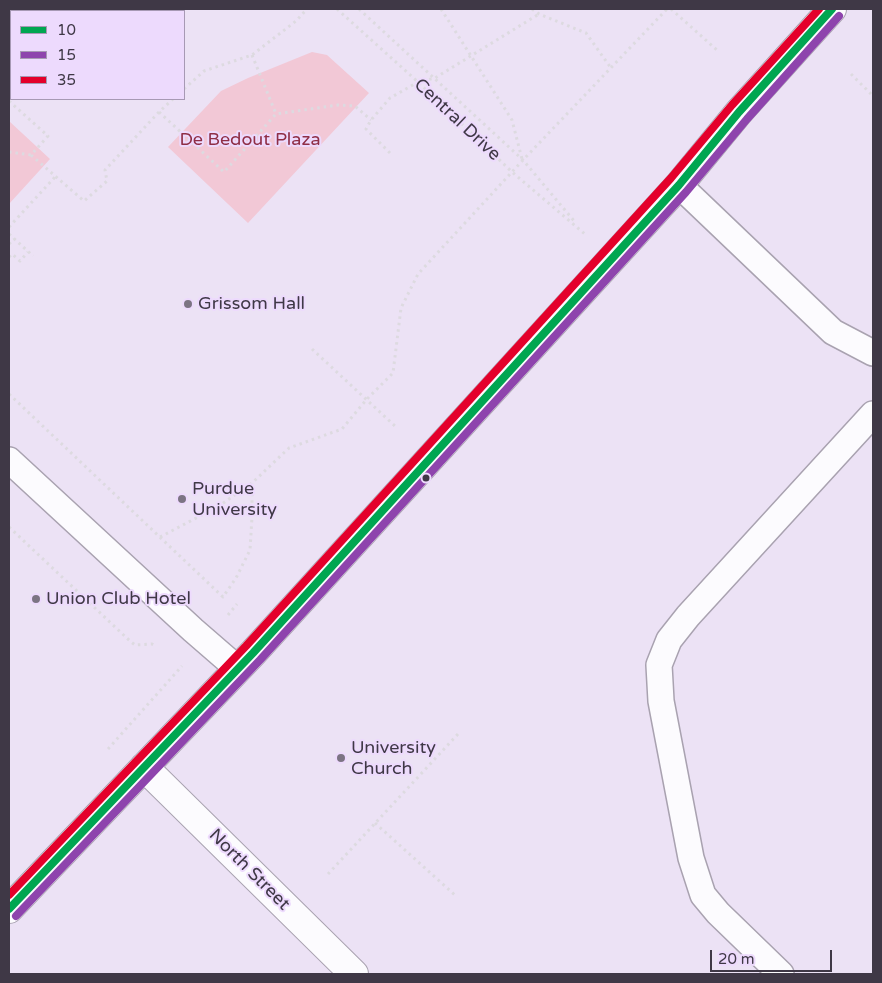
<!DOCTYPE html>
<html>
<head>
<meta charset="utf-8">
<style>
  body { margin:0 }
  #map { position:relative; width:882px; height:983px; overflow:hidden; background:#ece2f5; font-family:"Varela Round",sans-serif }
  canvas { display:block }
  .frame { position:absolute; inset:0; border:10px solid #3f3846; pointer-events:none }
  .legend { position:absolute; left:10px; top:10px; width:175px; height:90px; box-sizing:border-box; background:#eddafd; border:1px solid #a799b4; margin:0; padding:6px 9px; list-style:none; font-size:15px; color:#3f3846 }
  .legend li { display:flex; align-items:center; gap:10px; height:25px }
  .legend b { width:25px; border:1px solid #a799b4 }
  .scale { position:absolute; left:710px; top:950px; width:122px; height:22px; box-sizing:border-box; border:2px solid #3f3846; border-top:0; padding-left:6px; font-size:15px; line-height:18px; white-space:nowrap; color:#3f3846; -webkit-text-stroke:4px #eddafd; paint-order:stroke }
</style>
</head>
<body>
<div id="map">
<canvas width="882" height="983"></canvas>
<div class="frame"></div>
<ul class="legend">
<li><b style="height:6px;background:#00a651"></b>10</li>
<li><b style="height:6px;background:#8e44ad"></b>15</li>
<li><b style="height:6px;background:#e4002b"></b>35</li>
</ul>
<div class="scale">20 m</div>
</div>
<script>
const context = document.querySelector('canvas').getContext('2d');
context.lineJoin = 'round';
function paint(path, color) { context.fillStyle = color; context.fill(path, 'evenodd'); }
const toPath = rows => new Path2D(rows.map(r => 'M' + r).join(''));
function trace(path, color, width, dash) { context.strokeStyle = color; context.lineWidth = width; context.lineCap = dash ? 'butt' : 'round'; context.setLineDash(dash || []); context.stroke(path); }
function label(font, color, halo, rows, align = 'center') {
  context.font = font + ' "Varela Round",sans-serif'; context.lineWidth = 4; context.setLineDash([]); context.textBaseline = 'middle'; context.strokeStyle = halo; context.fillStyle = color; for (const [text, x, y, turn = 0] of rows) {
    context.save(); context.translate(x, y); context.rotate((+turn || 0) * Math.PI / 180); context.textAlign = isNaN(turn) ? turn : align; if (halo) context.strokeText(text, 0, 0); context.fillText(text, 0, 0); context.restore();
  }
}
const green = toPath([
  [312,52,327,55,369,93,248,223,168,147,221,91,248,78],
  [9,121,50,159,9,204]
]);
const path = toPath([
  [337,9,418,82,512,172,586,235],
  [359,9,523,160,575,222],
  [441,9,512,120,522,159],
  [532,9,539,14,586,33,611,68],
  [671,9,718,51],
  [252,55,276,114],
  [851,74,871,94],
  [184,89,204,71,252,55,296,21,307,9],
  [9,101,48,136,31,155,84,201,107,181,105,170,159,112,173,99],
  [159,112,224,172,276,114,338,105,355,106,371,120],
  [9,152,31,155],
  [390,153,366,129,371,120,390,98,418,82,435,78,539,14],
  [9,227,55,177],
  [9,234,33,256],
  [9,244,14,239],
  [9,257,12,254,20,261,28,252],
  [312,349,396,427],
  [9,394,223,597,236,578,250,550,252,517,252,483],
  [9,527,131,642,135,645,152,644,156,646],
  [160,537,219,506,252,483,289,448,342,429,367,399,393,373,401,308,418,274,523,160,667,9],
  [228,615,237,604],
  [108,749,182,666],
  [375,823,456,896],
  [328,874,458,734]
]);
const service = toPath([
  [679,185,833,332,873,353],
  [9,460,193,630,238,669],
  [781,974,718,913,703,895,691,858,661,701,659,665,669,640,688,616,873,414]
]);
const minor = toPath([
  [144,767,354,974],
  [9,909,253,653,679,185,739,112,832,9]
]);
const bus1 = toPath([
  [9,909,253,653,679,185,739,112,832,9]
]);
const bus2 = toPath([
  [16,916,260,660,686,192,747,119,839,16]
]);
const bus3 = toPath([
  [9,895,246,646,671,178,732,105,819,9]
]);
const markers = [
  [188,304,5,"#7c7483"],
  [426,478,4.5,"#3f3846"],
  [182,499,5,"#7c7483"],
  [36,599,5,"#7c7483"],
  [341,758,5,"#7c7483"]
];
const streetNames = [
  ["Central Drive",457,120,43],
  ["North Street",249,870,45]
];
const parkNames = [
  ["De Bedout Plaza",250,140]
];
const poiNames = [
  ["Grissom Hall",198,304],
  ["Purdue",192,489],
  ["University",192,510],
  ["Union Club Hotel",46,599],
  ["University",351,748],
  ["Church",351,769]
];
paint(green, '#f2c8d6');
trace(service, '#a9a2b0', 28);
trace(minor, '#a9a2b0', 30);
trace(path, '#dddae0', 3, [2.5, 4]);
trace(service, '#fcfbfe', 25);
trace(minor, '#fcfbfe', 28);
trace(bus1, '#00a651', 8);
trace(bus2, '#8e44ad', 8);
trace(bus3, '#e4002b', 8);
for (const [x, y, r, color] of markers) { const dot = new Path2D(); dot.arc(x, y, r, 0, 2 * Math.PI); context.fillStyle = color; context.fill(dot); trace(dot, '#eddafd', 2); }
label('18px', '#3f3846', '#eddafd', streetNames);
label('18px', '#8f2e46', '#eddafd', parkNames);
label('18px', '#3f3846', '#eddafd', poiNames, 'left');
</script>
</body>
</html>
